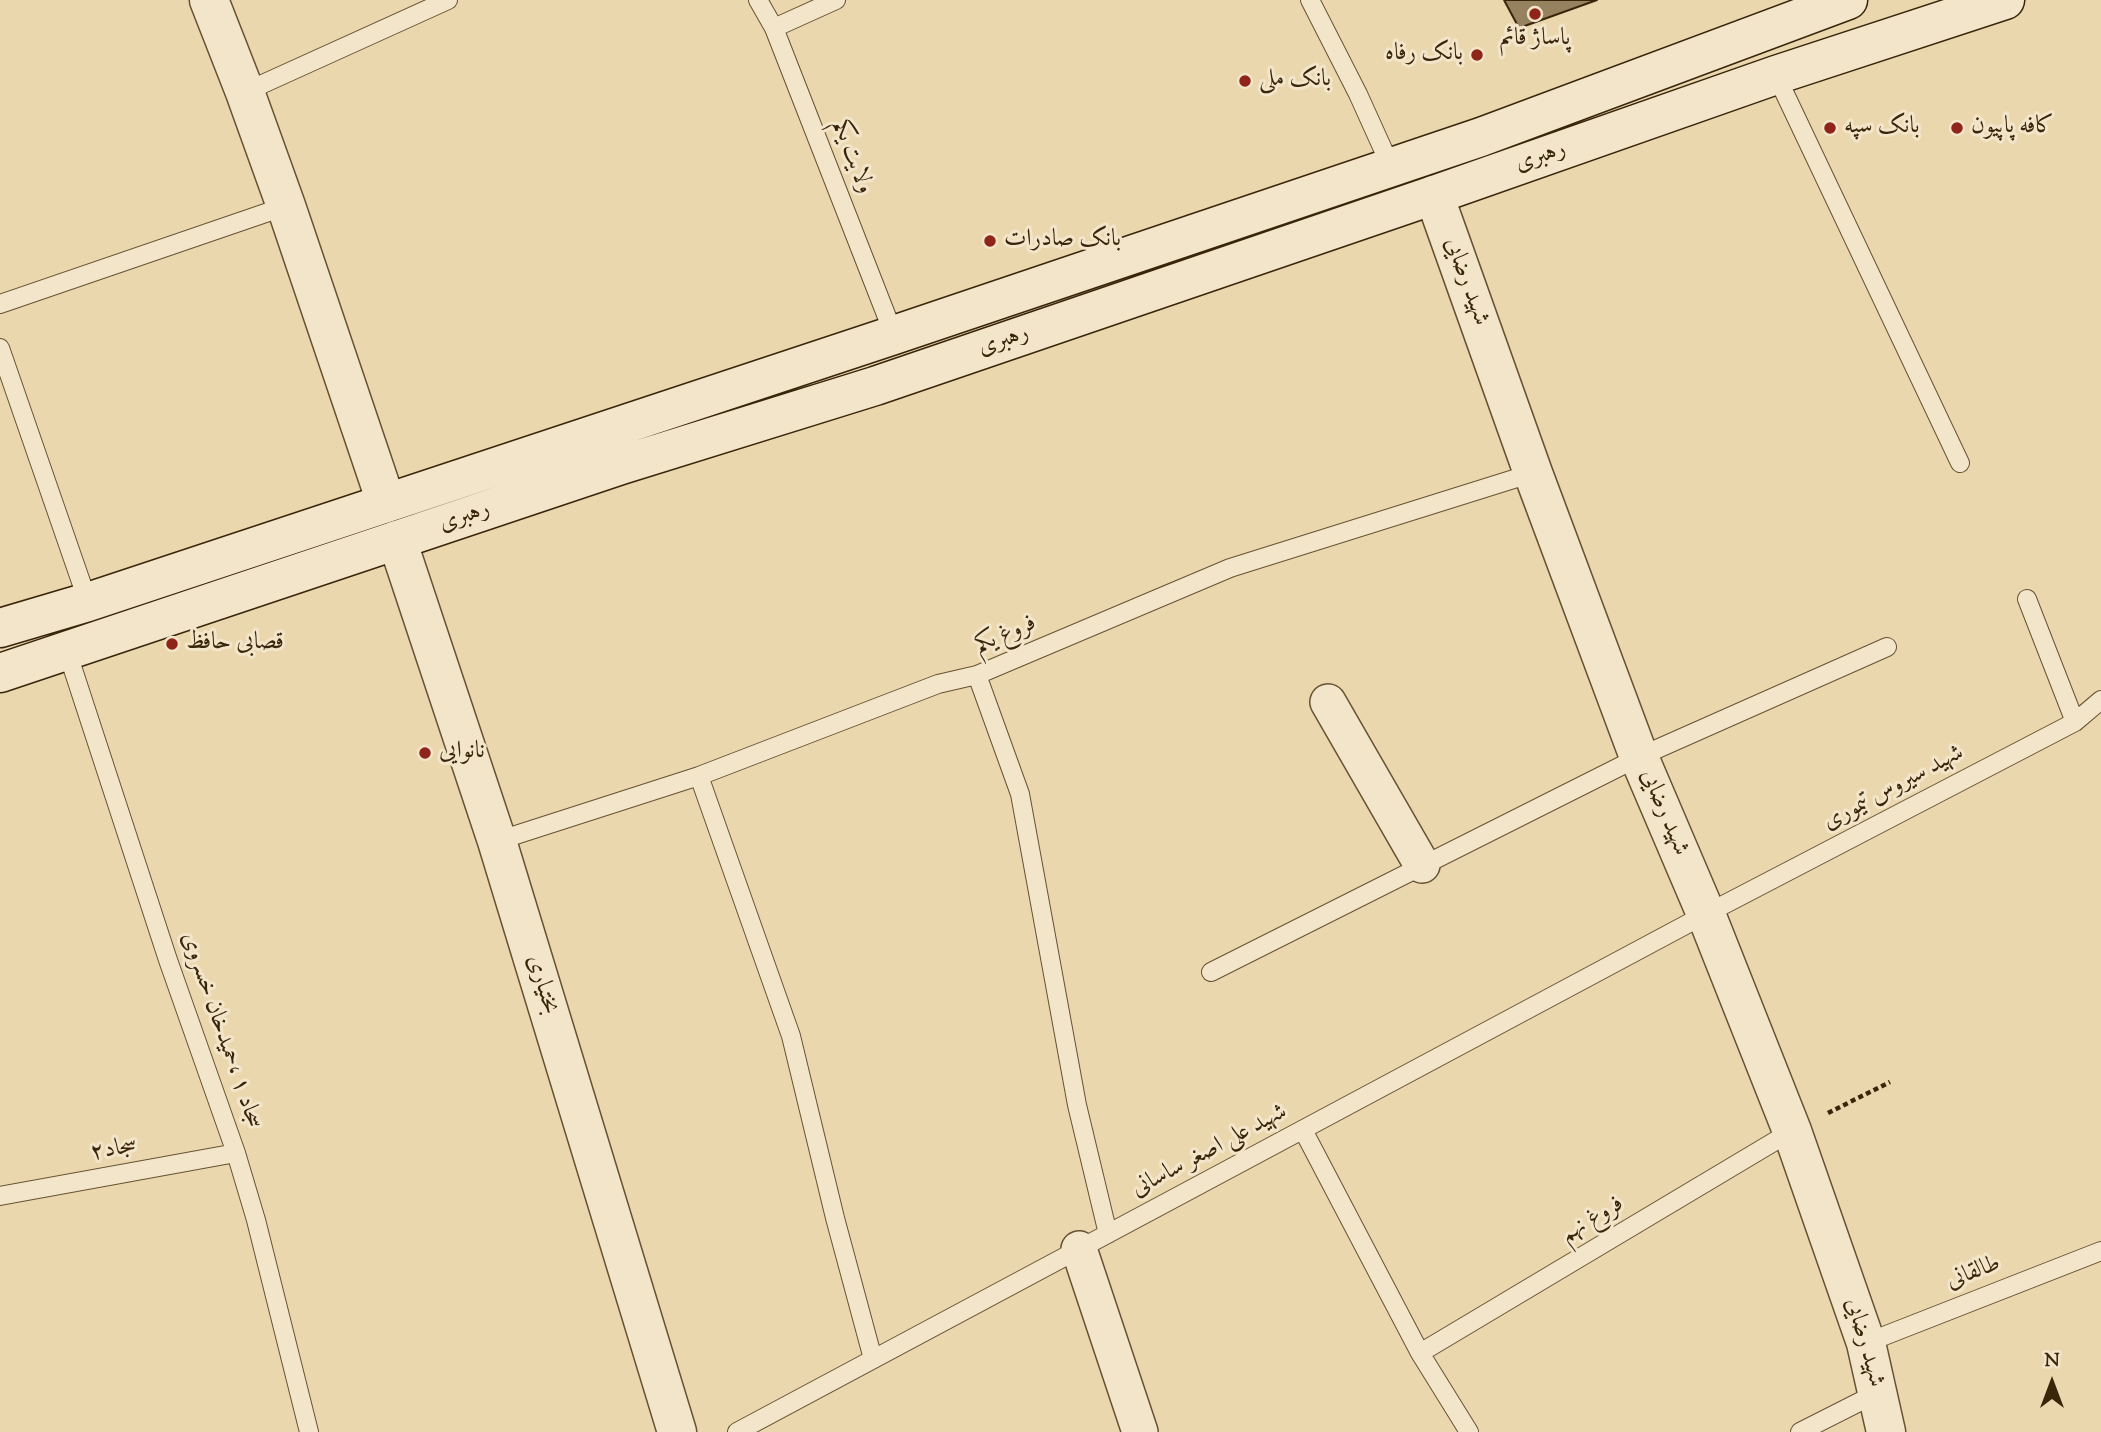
<!DOCTYPE html>
<html>
<head>
<meta charset="utf-8">
<style>
  body { margin:0 }
  #map { position:relative; width:2101px; height:1432px; overflow:hidden; background:#ebd7ad; font-family:"Sorts Mill Goudy",serif }
  canvas { display:block }
  .north { position:absolute; left:2017px; top:1348px; width:70px; height:70px; -webkit-text-stroke:5px #f2e5ca; paint-order:stroke; rotate:0deg; font-size:19px; font-weight:700; line-height:28px; text-align:center; color:#39250a }
  .north::after { content:''; display:block; margin:auto; width:24px; height:32px; background:#39250a; clip-path:polygon(50% 0,100% 100%,50% 72%,0 100%) }
</style>
</head>
<body>
<div id="map">
<canvas width="2101" height="1432"></canvas>
<div class="north">N</div>
</div>
<script>
const context = document.querySelector('canvas').getContext('2d');
context.lineJoin = 'round';
function paint(path, color) { context.fillStyle = color; context.fill(path, 'evenodd'); }
const toPath = rows => new Path2D(rows.map(r => 'M' + r).join(''));
function trace(path, color, width, dash) { context.strokeStyle = color; context.lineWidth = width; context.lineCap = dash ? 'butt' : 'round'; context.setLineDash(dash || []); context.stroke(path); }
function label(font, color, halo, rows, align = 'center') {
  context.font = font + ' "Sorts Mill Goudy",Amiri,serif'; context.lineWidth = 6; context.setLineDash([]); context.textBaseline = 'middle'; context.strokeStyle = halo; context.fillStyle = color; for (const [text, x, y, turn = 0] of rows) {
    context.save(); context.translate(x, y); context.rotate((+turn || 0) * Math.PI / 180); context.textAlign = isNaN(turn) ? turn : align; if (halo) context.strokeText(text, 0, 0); context.fillText(text, 0, 0); context.restore();
  }
}
const building = toPath([
  [1504,0,1597,0,1519,28,1504,0]
]);
const path = toPath([
  [1828,1113,1890,1082]
]);
const service = toPath([
  [758,0,774,28,894,335],
  [1310,0,1358,94,1391,167],
  [774,28,836,0],
  [1776,75,1960,463],
  [245,92,448,0],
  [0,304,286,206],
  [0,348,88,602],
  [2027,599,2075,722],
  [67,651,168,960,236,1153,256,1220,309,1432],
  [977,675,1020,794,1077,1105,1108,1234],
  [699,776,791,1036,835,1218,873,1359],
  [497,841,699,776,938,684,977,675,1230,568,1533,473],
  [1211,972,1639,757,1887,647],
  [1303,1130,1420,1353,1469,1432],
  [0,1196,236,1153],
  [1866,1343,2101,1251],
  [1420,1353,1792,1131],
  [737,1432,1706,914,2075,722,2101,700],
  [1800,1432,1877,1393]
]);
const minor = toPath([
  [1328,702,1422,865],
  [1079,1249,1140,1432]
]);
const tertiary = toPath([
  [209,0,245,92,286,206,386,502],
  [1434,195,1533,473,1639,757,1706,914,1792,1131,1866,1343,1886,1432],
  [397,540,497,841,677,1432]
]);
const secondary = toPath([
  [0,628,88,602,894,335,1481,137,1848,0],
  [0,673,621,465,875,386,1434,195,1776,75,2005,0]
]);
const markers = [
  [1535,14,7,"#8f2418"],
  [1477,55,7,"#8f2418"],
  [1245,81,7,"#8f2418"],
  [1830,128,7,"#8f2418"],
  [1957,128,7,"#8f2418"],
  [990,241,7,"#8f2418"],
  [172,644,7,"#8f2418"],
  [425,753,7,"#8f2418"]
];
const poiNames = [
  ["پاساژ قائم",1535,40,"center"],
  ["بانک رفاه",1463,55,"right"],
  ["بانک ملی",1259,81],
  ["بانک سپه",1844,128],
  ["کافه پاپیون",1971,128],
  ["بانک صادرات",1004,241],
  ["قصابی حافظ",186,644],
  ["نانوایی",439,753]
];
const streetNames = [
  ["ولایت یکم",851,157,69],
  ["رهبری",1541,158,-19],
  ["شهید رضایی",1465,282,70],
  ["رهبری",1004,342,-19],
  ["رهبری",465,518,-19],
  ["فروغ یکم",1006,636,-23],
  ["شهید سیروس تیموری",1894,789,-28],
  ["شهید رضایی",1663,813,67],
  ["بختیاری",541,985,73],
  ["سجاد ۱ ،حمیدخان خسروی",220,1031,71],
  ["سجاد۲",114,1151,-10],
  ["شهید علی اصغر ساسانی",1210,1152,-28],
  ["فروغ نهم",1593,1221,-31],
  ["طالقانی",1974,1274,-21],
  ["شهید رضایی",1863,1343,74]
];
paint(building, '#96825f');
trace(building, '#39250a', 2);
trace(service, '#665233', 20);
trace(minor, '#665233', 38);
trace(tertiary, '#665233', 41);
trace(secondary, '#39250a', 41);
trace(path, '#39250a', 4.5, [5, 3.5]);
trace(service, '#f2e5ca', 18);
trace(minor, '#f2e5ca', 35);
trace(tertiary, '#f2e5ca', 38);
trace(secondary, '#f2e5ca', 38);
for (const [x, y, r, color] of markers) { const dot = new Path2D(); dot.arc(x, y, r, 0, 2 * Math.PI); context.fillStyle = color; context.fill(dot); trace(dot, '#f2e5ca', 2.5); }
label('24px', '#39250a', '#f2e5ca', poiNames, 'left');
label('24px', '#39250a', '#f2e5ca', streetNames);
</script>
</body>
</html>
